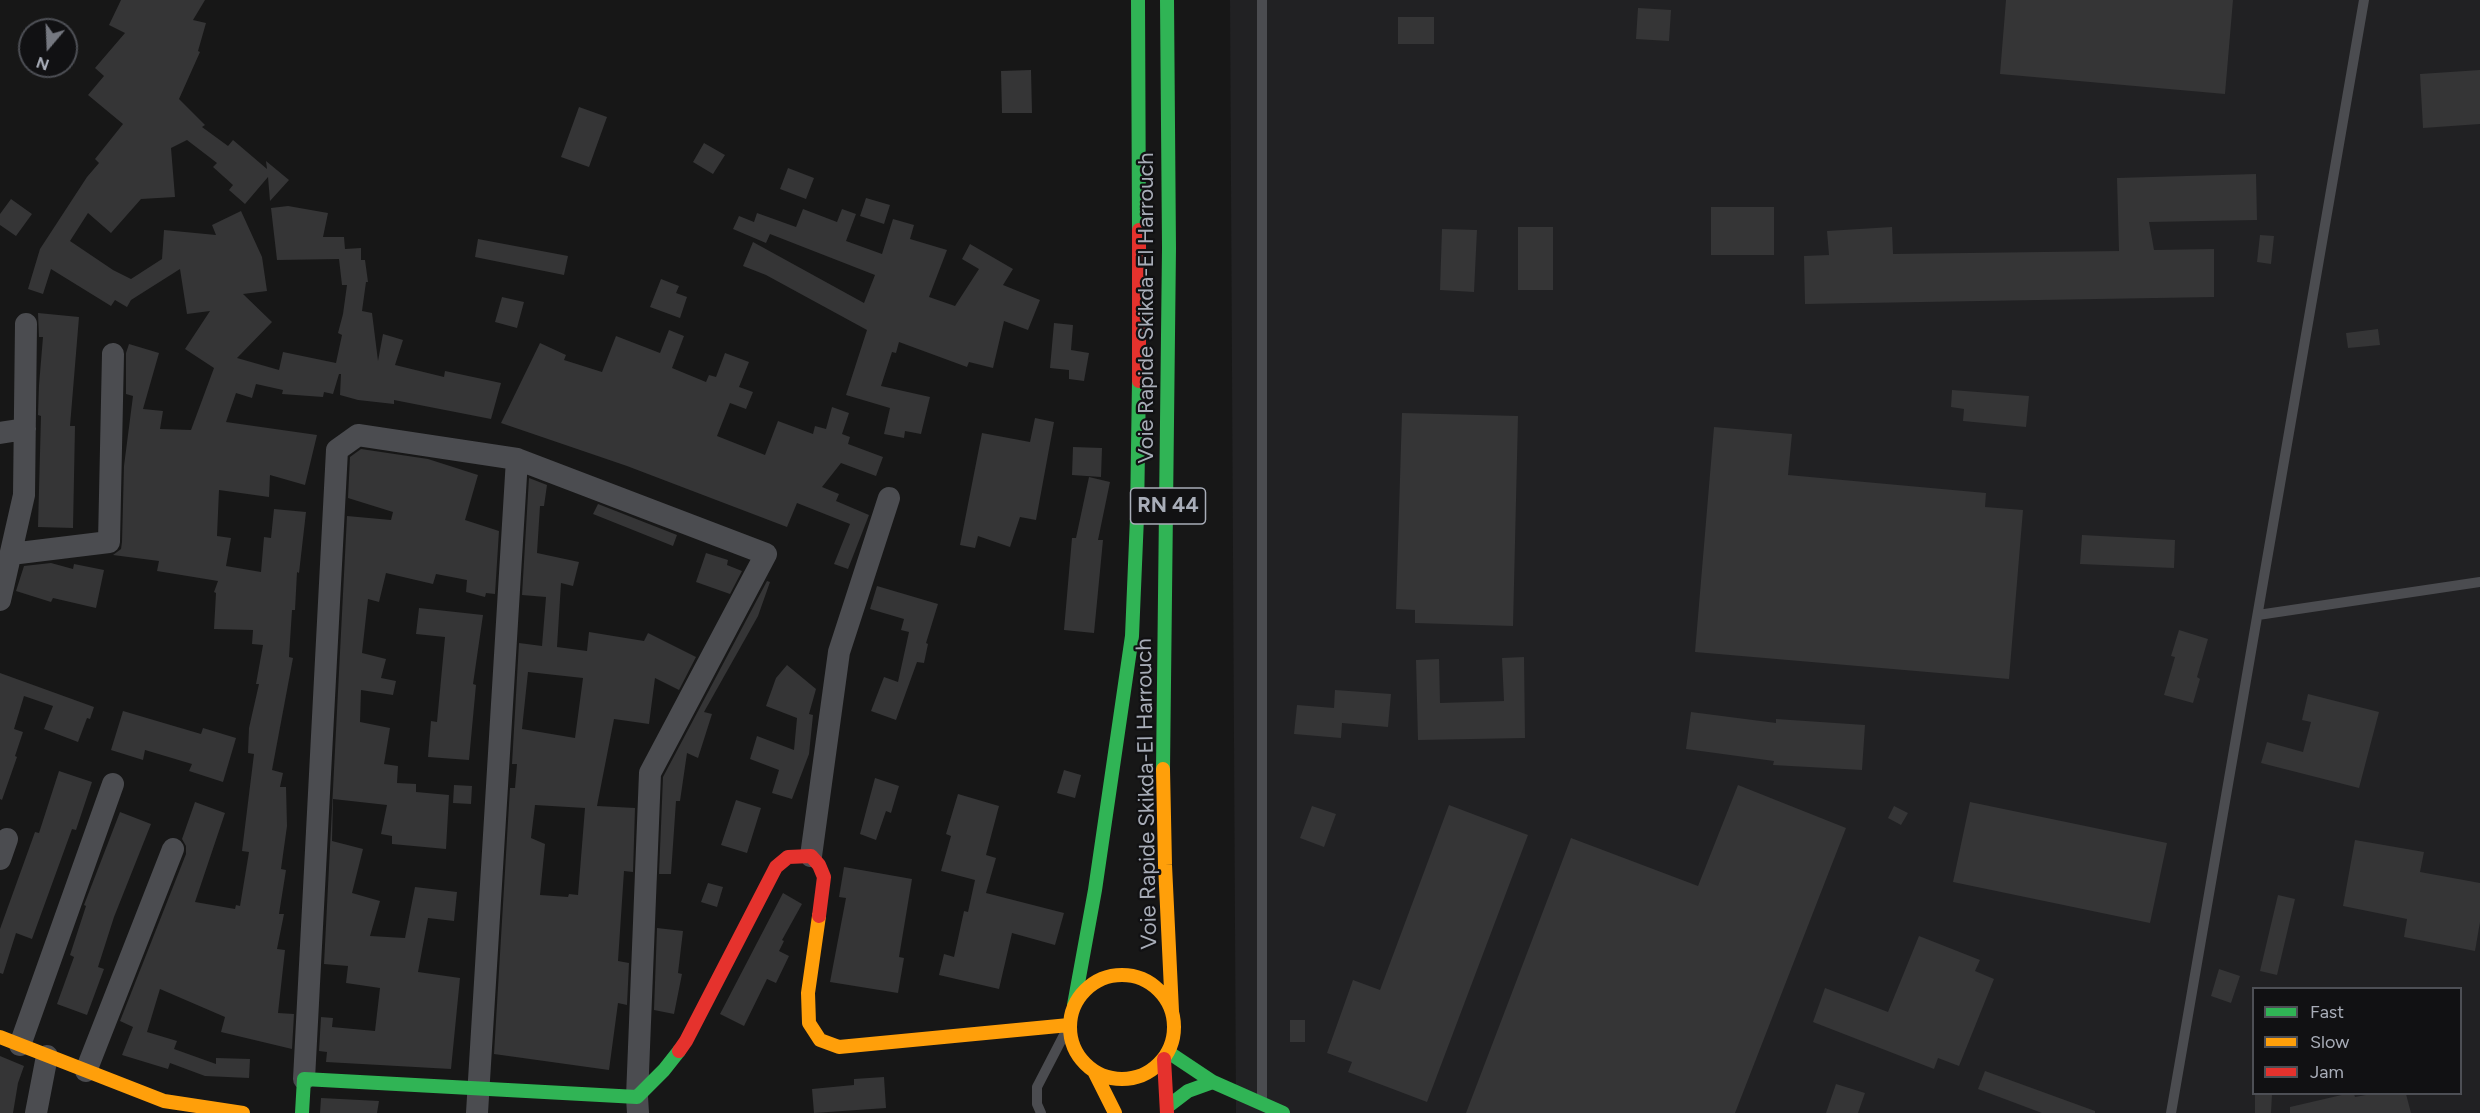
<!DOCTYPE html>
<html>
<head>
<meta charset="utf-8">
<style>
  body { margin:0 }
  #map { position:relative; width:2480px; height:1113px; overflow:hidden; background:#171717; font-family:Figtree,sans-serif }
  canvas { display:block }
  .legend { position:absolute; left:2252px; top:987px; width:210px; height:108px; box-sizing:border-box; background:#111113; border:2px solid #4d4f55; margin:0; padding:8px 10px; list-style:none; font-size:18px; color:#a8adb8 }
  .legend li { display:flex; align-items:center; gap:12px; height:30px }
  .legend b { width:30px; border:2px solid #4d4f55 }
  .north { position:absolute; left:18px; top:18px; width:60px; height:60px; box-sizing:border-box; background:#111113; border:2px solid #4d4f55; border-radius:50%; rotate:199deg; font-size:16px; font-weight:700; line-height:24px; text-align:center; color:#a8adb8 }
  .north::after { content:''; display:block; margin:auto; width:21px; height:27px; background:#757880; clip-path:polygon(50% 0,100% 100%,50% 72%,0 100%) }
</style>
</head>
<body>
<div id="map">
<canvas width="2480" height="1113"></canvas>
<ul class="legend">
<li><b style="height:8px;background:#30b455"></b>Fast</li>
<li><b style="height:8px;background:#ff9f0a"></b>Slow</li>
<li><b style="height:8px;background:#e5322d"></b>Jam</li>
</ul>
<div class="north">N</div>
</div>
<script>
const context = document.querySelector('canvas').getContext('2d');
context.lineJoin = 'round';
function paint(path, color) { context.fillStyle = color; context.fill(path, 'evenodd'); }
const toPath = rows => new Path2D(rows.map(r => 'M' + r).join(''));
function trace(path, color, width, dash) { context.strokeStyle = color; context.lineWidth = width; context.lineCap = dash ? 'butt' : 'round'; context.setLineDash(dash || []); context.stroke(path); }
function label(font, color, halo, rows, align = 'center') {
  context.font = font + ' Figtree,sans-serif'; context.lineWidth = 4.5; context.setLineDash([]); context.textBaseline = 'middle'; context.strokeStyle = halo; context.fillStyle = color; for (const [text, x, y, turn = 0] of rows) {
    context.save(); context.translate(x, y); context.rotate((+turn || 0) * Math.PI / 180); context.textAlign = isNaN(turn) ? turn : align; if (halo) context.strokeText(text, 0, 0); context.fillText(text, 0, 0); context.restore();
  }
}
const built = toPath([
  [1230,0,2480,0,2480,1113,1236,1113],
  [2254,988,2460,988,2460,1094,2254,1094]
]);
const building = toPath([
  [121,0,205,0,193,20,206,23,198,51,200,52,179,99,205,125,202,127,228,146,233,140,267,169,266,161,289,180,270,201,268,177,245,204,229,190,233,185,213,167,217,163,187,140,171,148,175,197,141,199,111,233,88,213,70,241,113,270,131,279,162,259,164,230,216,235,212,225,241,211,262,257,267,291,243,294,272,322,237,358,279,370,283,352,336,363,342,335,338,333,343,314,347,285,342,285,339,259,277,260,271,208,288,206,328,213,323,237,344,237,345,249,361,248,361,260,365,260,368,282,366,282,362,311,372,313,378,361,383,334,403,340,395,365,444,377,445,371,501,383,491,419,394,400,394,404,358,400,340,395,341,374,339,374,333,394,324,392,323,397,282,394,283,390,256,384,252,398,236,393,226,422,317,435,305,485,270,475,269,497,219,490,217,536,231,538,226,566,261,572,264,537,271,538,274,509,306,512,299,573,297,572,295,610,292,610,289,657,293,658,272,770,283,773,280,787,286,787,287,826,281,869,286,870,279,914,284,914,277,949,285,950,278,1013,294,1014,292,1049,221,1032,225,1017,160,989,147,1032,177,1041,174,1049,216,1064,216,1058,250,1059,249,1078,205,1076,170,1063,168,1069,122,1055,133,1027,120,1021,186,854,186,846,182,839,195,802,225,813,195,902,235,909,236,905,240,906,249,852,242,851,254,754,248,753,249,728,259,684,256,684,263,645,252,644,253,630,214,629,216,593,214,592,218,581,157,571,159,561,113,555,121,549,122,542,124,466,133,396,126,394,126,353,129,344,159,353,143,409,163,411,160,429,191,430,214,368,185,349,210,311,187,314,180,269,131,300,127,307,115,300,111,306,51,269,43,294,28,289,40,249,87,177,99,163,95,159,123,124,88,95,104,76,95,68,125,33,109,25],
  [2006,0,2233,0,2225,94,2000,74],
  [1638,8,1671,10,1669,41,1636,39],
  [1398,17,1434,17,1434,44,1398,44],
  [1031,70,1032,113,1002,113,1001,71],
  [2480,70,2480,124,2423,128,2420,74],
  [579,107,607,117,589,167,561,157],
  [704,143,725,155,713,174,693,162],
  [788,168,814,178,806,199,780,189],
  [2256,174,2257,220,2149,222,2154,250,2214,249,2214,297,1805,304,1804,256,1829,255,1827,231,1892,227,1893,254,2119,251,2117,178],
  [866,198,890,205,884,224,860,216],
  [11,199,32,214,16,236,0,225,0,214],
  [1711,207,1774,207,1774,255,1711,255],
  [803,209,837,222,842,209,856,214,846,241,882,254,893,219,914,225,910,239,947,250,929,297,955,306,979,269,962,259,970,244,1013,269,1003,285,1040,300,1028,330,1004,321,993,368,969,362,967,367,899,342,896,353,892,352,881,386,930,397,921,434,905,431,904,438,884,434,890,408,846,395,867,330,766,275,743,266,753,242,864,303,875,275,770,234,766,243,733,229,739,216,754,222,757,213,796,227],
  [1518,227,1553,227,1553,290,1518,290],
  [1442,229,1477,230,1474,292,1440,290],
  [2260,235,2274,236,2271,264,2257,262],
  [478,239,568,256,564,275,475,257],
  [661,279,679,286,676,293,687,297,680,318,650,307],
  [502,297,524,302,517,328,495,322],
  [38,313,79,317,70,426,75,426,73,528,38,527,41,416,38,415,39,385,43,337,39,337],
  [1054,323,1073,325,1071,350,1089,353,1084,381,1069,379,1069,370,1050,368],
  [2378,329,2380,345,2348,348,2346,333],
  [669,330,684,336,672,368,706,382,709,375,716,377,725,353,749,362,739,387,753,392,746,409,730,403,717,436,765,455,778,421,813,434,815,426,826,429,832,407,849,413,842,434,850,437,848,444,883,457,876,476,841,463,822,487,839,494,836,501,869,515,848,569,834,564,850,524,797,503,787,527,627,466,501,423,540,343,566,355,564,360,602,372,616,336,660,353],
  [1952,390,2029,396,2026,427,1963,421,1964,409,1951,407],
  [1402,413,1518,416,1513,626,1415,623,1415,610,1396,609],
  [1035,418,1054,422,1036,520,1020,517,1010,547,978,536,975,548,960,545,982,433,1030,442],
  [1714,427,1792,434,1788,475,1986,493,1985,507,2023,510,2009,679,1695,652],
  [1073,447,1102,448,1101,477,1072,475],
  [361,449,428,459,478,475,465,520,499,531,495,594,486,593,485,597,466,592,467,580,436,574,433,584,386,573,379,602,368,599,362,653,386,659,381,678,396,681,393,695,361,690,360,722,390,728,384,764,398,766,397,783,416,784,416,792,449,795,446,849,392,844,392,836,381,834,387,805,333,799,332,841,363,849,352,893,380,901,370,936,405,938,415,887,457,892,454,921,428,918,418,972,460,978,451,1069,326,1062,327,1052,319,1051,321,1017,333,1018,332,1027,375,1031,380,988,346,983,348,966,324,964,347,516,391,520,393,512,348,498,350,457],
  [1089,477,1110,482,1098,540,1103,540,1094,633,1064,630,1072,538,1076,538],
  [529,478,547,485,544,506,540,506,537,553,579,562,573,586,561,583,557,647,587,651,589,632,644,641,648,633,696,657,679,690,655,678,649,724,614,719,597,806,635,808,633,872,624,871,618,961,629,963,627,1005,618,1003,609,1070,494,1054,510,788,515,788,517,764,512,764,519,643,542,646,546,597,522,595],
  [528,672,583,678,575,738,522,729],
  [535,805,585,808,578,895,569,894,568,897,540,895,545,844,531,838],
  [598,504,677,535,673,546,593,514],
  [2082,535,2175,540,2174,568,2080,564],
  [706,553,728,560,727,565,742,571,730,594,696,582],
  [51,563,73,569,74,564,104,570,96,608,53,598,51,602,16,591,24,566],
  [767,581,770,582,758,616,704,712,712,714,698,758,687,753,680,801,676,801,671,874,659,874,663,777],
  [877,586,938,604,926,643,928,644,924,663,917,662,896,720,871,711,884,677,898,682,909,632,901,630,904,619,870,609],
  [419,608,483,615,473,684,476,685,469,760,428,757,431,721,437,722,445,637,416,634],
  [2179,630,2208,639,2197,677,2200,679,2193,703,2164,695,2175,657,2171,656],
  [1524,657,1525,738,1418,740,1416,660,1439,659,1440,703,1504,701,1502,658],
  [787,665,816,689,809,714,813,715,809,754,792,799,772,793,779,770,750,759,757,736,794,750,797,718,766,706,776,678],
  [0,673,94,707,90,719,87,718,78,742,44,729,53,706,24,696,14,729,23,732,15,756,17,757,2,800,0,799],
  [1335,690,1391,694,1388,727,1342,723,1341,738,1294,734,1297,705,1334,708],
  [2308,694,2379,712,2359,788,2261,763,2267,742,2303,752,2311,722,2302,720],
  [123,711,201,734,203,728,236,738,223,782,189,771,192,764,145,750,143,760,111,750],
  [1691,712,1776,723,1776,719,1865,725,1862,770,1773,765,1774,761,1686,749],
  [1064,770,1081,775,1075,798,1057,793],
  [59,771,92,782,76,830,72,829,32,939,16,933,3,974,0,973,0,929,35,832,39,833],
  [875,778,899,786,891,813,886,811,876,840,860,834],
  [454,785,472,786,471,804,453,803],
  [1738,785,1846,828,1735,1113,1466,1113,1571,838,1698,886],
  [958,794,999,806,986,855,996,858,986,893,1064,913,1055,945,1012,933,999,989,939,975,944,954,954,957,964,911,968,912,975,880,941,871,951,836,946,834],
  [736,800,761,808,747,853,721,845],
  [1970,802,2167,843,2150,923,1953,882],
  [1449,805,1528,835,1427,1102,1348,1072,1352,1062,1327,1053,1353,980,1380,990],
  [1312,806,1336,814,1324,847,1300,838],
  [1894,806,1908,813,1901,825,1888,818],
  [120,812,151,824,114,917,98,967,104,969,87,1015,57,1004,74,957,70,955,86,906,84,905],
  [2355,840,2424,852,2420,872,2480,883,2480,922,2475,951,2404,937,2407,919,2343,906],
  [844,867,912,879,899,957,904,958,898,993,830,982,846,898,839,897],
  [708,883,723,887,717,907,701,902],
  [783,893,802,904,782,940,784,941,779,951,789,956,776,983,767,979,744,1026,720,1014],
  [2278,895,2295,899,2277,975,2260,971],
  [657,928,683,931,678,973,682,974,674,1014,654,1010],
  [1919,936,1980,960,1975,971,1994,979,1959,1066,1938,1058,1934,1069,1813,1022,1825,988,1888,1012],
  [2219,969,2240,976,2231,1003,2211,996],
  [1290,1020,1305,1020,1305,1042,1290,1042],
  [0,1056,24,1066,18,1083,13,1113,0,1113],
  [1985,1071,2095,1111,2095,1113,2042,1113,1978,1089],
  [884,1077,886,1108,814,1113,812,1089,854,1085,854,1079],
  [1836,1084,1865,1093,1858,1113,1826,1113],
  [2255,1094,2272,1094,2271,1113,2255,1113],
  [2346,1094,2354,1094,2355,1097,2371,1094,2406,1094,2411,1113,2290,1113,2290,1107],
  [321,1098,379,1101,377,1113,320,1113]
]);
const lane = toPath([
  [1262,0,1262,1101],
  [2258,615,2480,582],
  [1041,1113,1037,1104,1037,1087,1066,1031],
  [2171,1113,2364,0]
]);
const street = toPath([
  [0,433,25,429],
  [11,554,109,542,113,354],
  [0,600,24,495,26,324],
  [811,856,839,652,889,498],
  [0,859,7,839],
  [20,1045,113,784],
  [86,1071,173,849],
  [304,1079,337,450,358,435,517,459,766,554,650,773,637,1097,638,1113],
  [36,1113,47,1056],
  [477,1113,517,459]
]);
const fast = toPath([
  [1138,0,1139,230],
  [1163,769,1169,248,1167,0],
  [1074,1005,1095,890,1132,636,1137,517,1139,381],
  [1168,1052,1213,1082,1283,1113],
  [1167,1107,1188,1091,1213,1082],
  [302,1113,304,1079,637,1097,664,1070,679,1051]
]);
const slow = toPath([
  [1163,769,1165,865,1172,1011],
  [819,916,808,993,809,1023,820,1040,839,1047,1069,1025],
  '1070 1027a52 52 0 1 1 104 0a52 52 0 1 1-104 0Z',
  [0,1037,164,1101,243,1113],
  [1094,1071,1115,1113]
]);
const jam = toPath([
  [1139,230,1139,381],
  [679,1051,686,1041,776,867,788,857,811,856,819,865,824,877,819,916],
  [1164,1059,1167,1113]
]);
const shields = [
  [1168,506,75]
];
const shieldNames = [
  ["RN 44",1168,506]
];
const streetNames = [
  ["Voie Rapide Skikda-El Harrouch",1147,308,-90],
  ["Voie Rapide Skikda-El Harrouch",1147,794,-91]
];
paint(built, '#212123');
paint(building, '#353536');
trace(lane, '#4b4c50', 10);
trace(street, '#4b4c50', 22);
trace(fast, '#30b455', 14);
trace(slow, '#ff9f0a', 14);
trace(jam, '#e5322d', 14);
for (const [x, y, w] of shields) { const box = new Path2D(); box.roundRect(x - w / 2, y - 18, w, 36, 4.5); context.fillStyle = '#111113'; context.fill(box); trace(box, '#a8adb8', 1.5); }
label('bold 21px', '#a8adb8', null, shieldNames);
label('22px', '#a8adb8', '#111113', streetNames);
</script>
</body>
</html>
